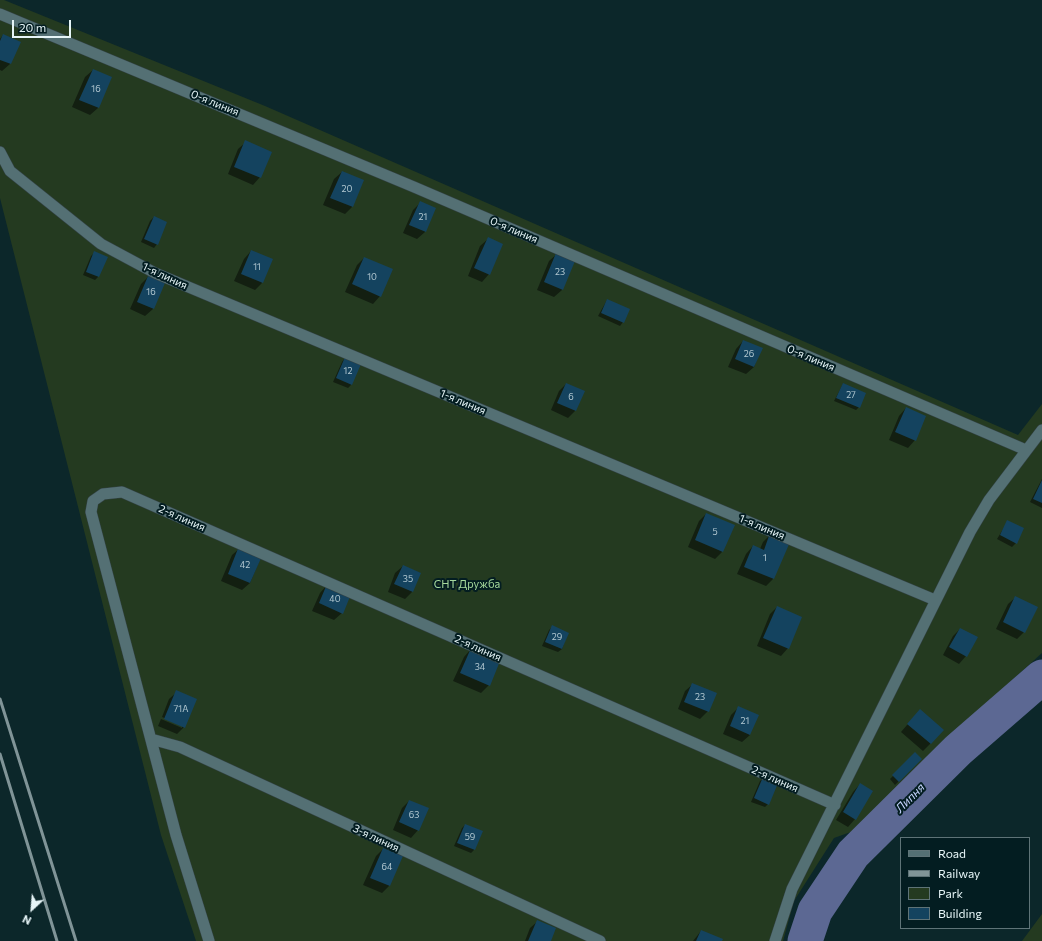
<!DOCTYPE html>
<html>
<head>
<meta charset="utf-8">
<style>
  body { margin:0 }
  #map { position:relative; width:1042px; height:941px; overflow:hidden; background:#0c272a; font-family:Commissioner,sans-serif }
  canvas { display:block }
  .legend { position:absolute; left:900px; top:837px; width:130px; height:92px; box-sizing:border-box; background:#031d21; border:1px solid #5e7377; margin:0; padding:5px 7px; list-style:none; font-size:12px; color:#e6f5f7 }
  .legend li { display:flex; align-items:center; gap:8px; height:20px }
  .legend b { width:20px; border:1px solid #5e7377 }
  .north { position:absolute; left:12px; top:889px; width:40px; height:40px; -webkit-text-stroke:3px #031d21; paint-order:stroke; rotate:206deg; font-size:11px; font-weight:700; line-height:16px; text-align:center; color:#e6f5f7 }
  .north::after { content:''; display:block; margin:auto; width:14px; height:18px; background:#e6f5f7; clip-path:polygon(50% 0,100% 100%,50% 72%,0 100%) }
  .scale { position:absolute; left:12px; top:20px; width:59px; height:18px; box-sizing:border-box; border:2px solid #e6f5f7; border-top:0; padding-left:5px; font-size:12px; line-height:14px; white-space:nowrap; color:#e6f5f7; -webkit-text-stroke:3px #031d21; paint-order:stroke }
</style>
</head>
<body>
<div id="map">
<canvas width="1042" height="941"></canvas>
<ul class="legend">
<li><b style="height:5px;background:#547074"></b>Road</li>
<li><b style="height:5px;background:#809497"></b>Railway</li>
<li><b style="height:11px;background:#243a20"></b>Park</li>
<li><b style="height:11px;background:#14435f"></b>Building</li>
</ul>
<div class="north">N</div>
<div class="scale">20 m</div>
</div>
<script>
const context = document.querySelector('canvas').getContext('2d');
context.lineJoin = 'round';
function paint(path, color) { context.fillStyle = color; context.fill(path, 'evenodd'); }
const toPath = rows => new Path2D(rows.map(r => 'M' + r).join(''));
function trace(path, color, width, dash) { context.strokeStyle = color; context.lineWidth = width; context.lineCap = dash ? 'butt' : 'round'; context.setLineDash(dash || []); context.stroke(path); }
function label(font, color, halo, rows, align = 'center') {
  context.font = font + ' Commissioner,sans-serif'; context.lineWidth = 4; context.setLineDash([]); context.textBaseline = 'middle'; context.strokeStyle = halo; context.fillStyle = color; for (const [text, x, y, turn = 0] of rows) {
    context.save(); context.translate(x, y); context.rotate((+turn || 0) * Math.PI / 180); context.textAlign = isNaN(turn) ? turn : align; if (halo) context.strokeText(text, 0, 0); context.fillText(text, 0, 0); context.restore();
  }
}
const green = toPath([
  [0,0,4,0,265,106,1018,435,1042,404,1042,653,934,751,859,829,834,838,794,901,783,941,196,941,161,835,0,198],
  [1042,914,1042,941,1022,941]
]);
const shadow = toPath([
  [3,35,19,42,10,64,2,71,0,70,0,39],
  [93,70,111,78,98,108,90,115,72,107,85,77],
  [246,142,260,177,253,185,228,174,238,149],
  [342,172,363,181,352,207,345,214,323,205,334,179],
  [420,203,434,209,425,232,417,239,403,233,413,210],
  [154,217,157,244,154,248,141,242,150,221],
  [488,239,489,274,482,282,468,276,480,246],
  [251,251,262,283,255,290,234,281,244,259],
  [94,253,106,258,98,277,95,280,83,275,91,256],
  [557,254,574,261,562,290,554,297,537,290,549,261],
  [364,258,380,296,373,304,345,292,357,265],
  [148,277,164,283,153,309,145,316,130,309,141,284],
  [607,300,623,322,620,326,598,316],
  [743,341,761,349,754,367,746,374,728,367,736,349],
  [345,358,360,364,351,385,348,388,333,382,342,362],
  [566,384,576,410,568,418,551,410,559,391],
  [843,384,859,407,856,410,834,401],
  [906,408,915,440,908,448,889,440,899,416],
  [1042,479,1042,508,1030,502],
  [706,514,722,552,715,559,688,547,699,521],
  [1008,521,1016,543,1012,547,997,539],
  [771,534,789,542,773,579,766,586,737,574,746,554,753,546,760,549,763,542],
  [240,548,261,557,250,583,242,590,221,581,232,555],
  [403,566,420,573,412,592,405,599,388,592,395,573],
  [327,585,342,613,334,620,312,611,320,593],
  [1016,597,1024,632,1017,639,996,629,1008,604],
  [777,607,788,648,781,656,757,646,770,614],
  [552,627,568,633,562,649,558,652,542,646,549,630],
  [960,629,966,656,959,664,943,655,953,636],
  [471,649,489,685,481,693,453,681,464,657],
  [693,684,708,711,700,719,678,709,685,691],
  [177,692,184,727,177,734,158,726,161,719,182,728,182,725,162,717,169,699],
  [739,707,750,735,742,742,723,734,731,715],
  [913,718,931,743,923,751,901,732],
  [915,754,921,759,895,785,890,779],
  [763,778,768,804,765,807,751,802,760,781],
  [860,784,872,791,855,819,848,827,836,820,853,792],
  [409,801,418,830,411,838,393,830,402,808],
  [465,825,482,832,474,850,471,853,454,846,462,828],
  [383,849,402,857,389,886,382,893,363,885,376,856],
  [538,921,550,941,525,941,530,928],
  [701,931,721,941,693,941]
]);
const river = toPath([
  [805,941,815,911,853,854,958,750,1042,677]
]);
const building = toPath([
  [3,34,21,42,11,64,0,60,0,41],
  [93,69,112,77,99,108,79,100],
  [245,140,272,152,261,178,234,167],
  [342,171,364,180,353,207,330,198],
  [420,201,436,208,426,232,409,225],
  [154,216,167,222,158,245,144,239],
  [488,237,503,244,490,275,474,268],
  [251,250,273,259,263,283,241,274],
  [94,251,108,257,99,277,86,272],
  [556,253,575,261,563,290,544,282],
  [364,257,393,269,381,297,352,284],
  [148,276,165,283,154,309,137,302],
  [607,299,630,309,624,323,601,313],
  [743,340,763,348,754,367,735,359],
  [345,357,361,364,352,385,336,378],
  [566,383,585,391,576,411,557,403],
  [843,383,866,393,860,408,836,398],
  [906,407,926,416,916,441,895,432],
  [1042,480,1042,503,1033,499],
  [706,513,735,525,723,552,695,540],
  [1007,520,1024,528,1017,544,1000,535],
  [770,533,790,542,774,579,744,567,753,545,764,550],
  [239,546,262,556,250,583,228,574],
  [403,565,421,573,413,592,394,584],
  [327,584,351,594,343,614,319,603],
  [1015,596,1038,607,1025,633,1003,622],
  [777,606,802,617,789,649,763,638],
  [552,625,569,633,562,649,545,642],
  [960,628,978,637,967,657,949,647],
  [471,648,500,661,490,686,460,673],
  [692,683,717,693,709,712,684,702],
  [176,690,197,699,185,728,164,719],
  [738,706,759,715,750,735,730,726],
  [920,709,944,730,931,744,907,724],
  [915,752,922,759,899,782,892,775],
  [763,777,778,783,769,805,754,798],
  [860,783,873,791,856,820,843,812],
  [409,800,429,808,419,831,399,822],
  [465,824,483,831,475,850,457,843],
  [383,848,403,856,390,886,370,878],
  [537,920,556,928,551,941,528,941],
  [701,930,723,939,722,941,696,941]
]);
const minor = toPath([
  [0,14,414,187,1026,450],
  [0,152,10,171,101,244,155,273,935,600],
  [151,739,180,747,600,941],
  [209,941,176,835,91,512,93,501,103,494,122,492,835,805],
  [775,941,792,889,970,532,989,500,1042,430]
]);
const rail = toPath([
  [0,699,76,941],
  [0,754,57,941]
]);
const numberNames = [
  ["16",96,89],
  ["20",347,189],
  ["21",423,217],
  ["11",257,267],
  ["23",560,272],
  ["10",372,277],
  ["16",151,292],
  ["26",749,354],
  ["12",348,371],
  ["27",851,395],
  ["6",571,397],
  ["5",715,532],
  ["1",765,558],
  ["42",245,565],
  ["35",408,579],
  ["40",335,599],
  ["29",557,637],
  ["34",480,667],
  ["23",700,697],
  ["71А",181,709],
  ["21",745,721],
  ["63",414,815],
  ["59",470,837],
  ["64",387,867]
];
const streetNames = [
  ["0-я линия",215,103,22],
  ["0-я линия",514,230,23],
  ["1-я линия",165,276,25],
  ["0-я линия",811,358,23],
  ["1-я линия",463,402,23],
  ["2-я линия",182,518,24],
  ["1-я линия",762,527,23],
  ["2-я линия",478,648,24],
  ["2-я линия",775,779,24],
  ["3-я линия",376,838,25]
];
const parkNames = [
  ["СНТ Дружба",467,584]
];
const waterNames = [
  ["Липня",910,798,-45]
];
paint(green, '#243a20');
paint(shadow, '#0007');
trace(river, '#5c6893', 35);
paint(building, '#14435f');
trace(minor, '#334245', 12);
trace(minor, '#547074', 11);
trace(rail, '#809497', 3);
label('9px', '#b2c8d1', null, numberNames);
label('11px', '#e6f5f7', '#031d21', streetNames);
label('11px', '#a7da9d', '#031d21', parkNames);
label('italic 12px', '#c8d5ff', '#031d21', waterNames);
</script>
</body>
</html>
